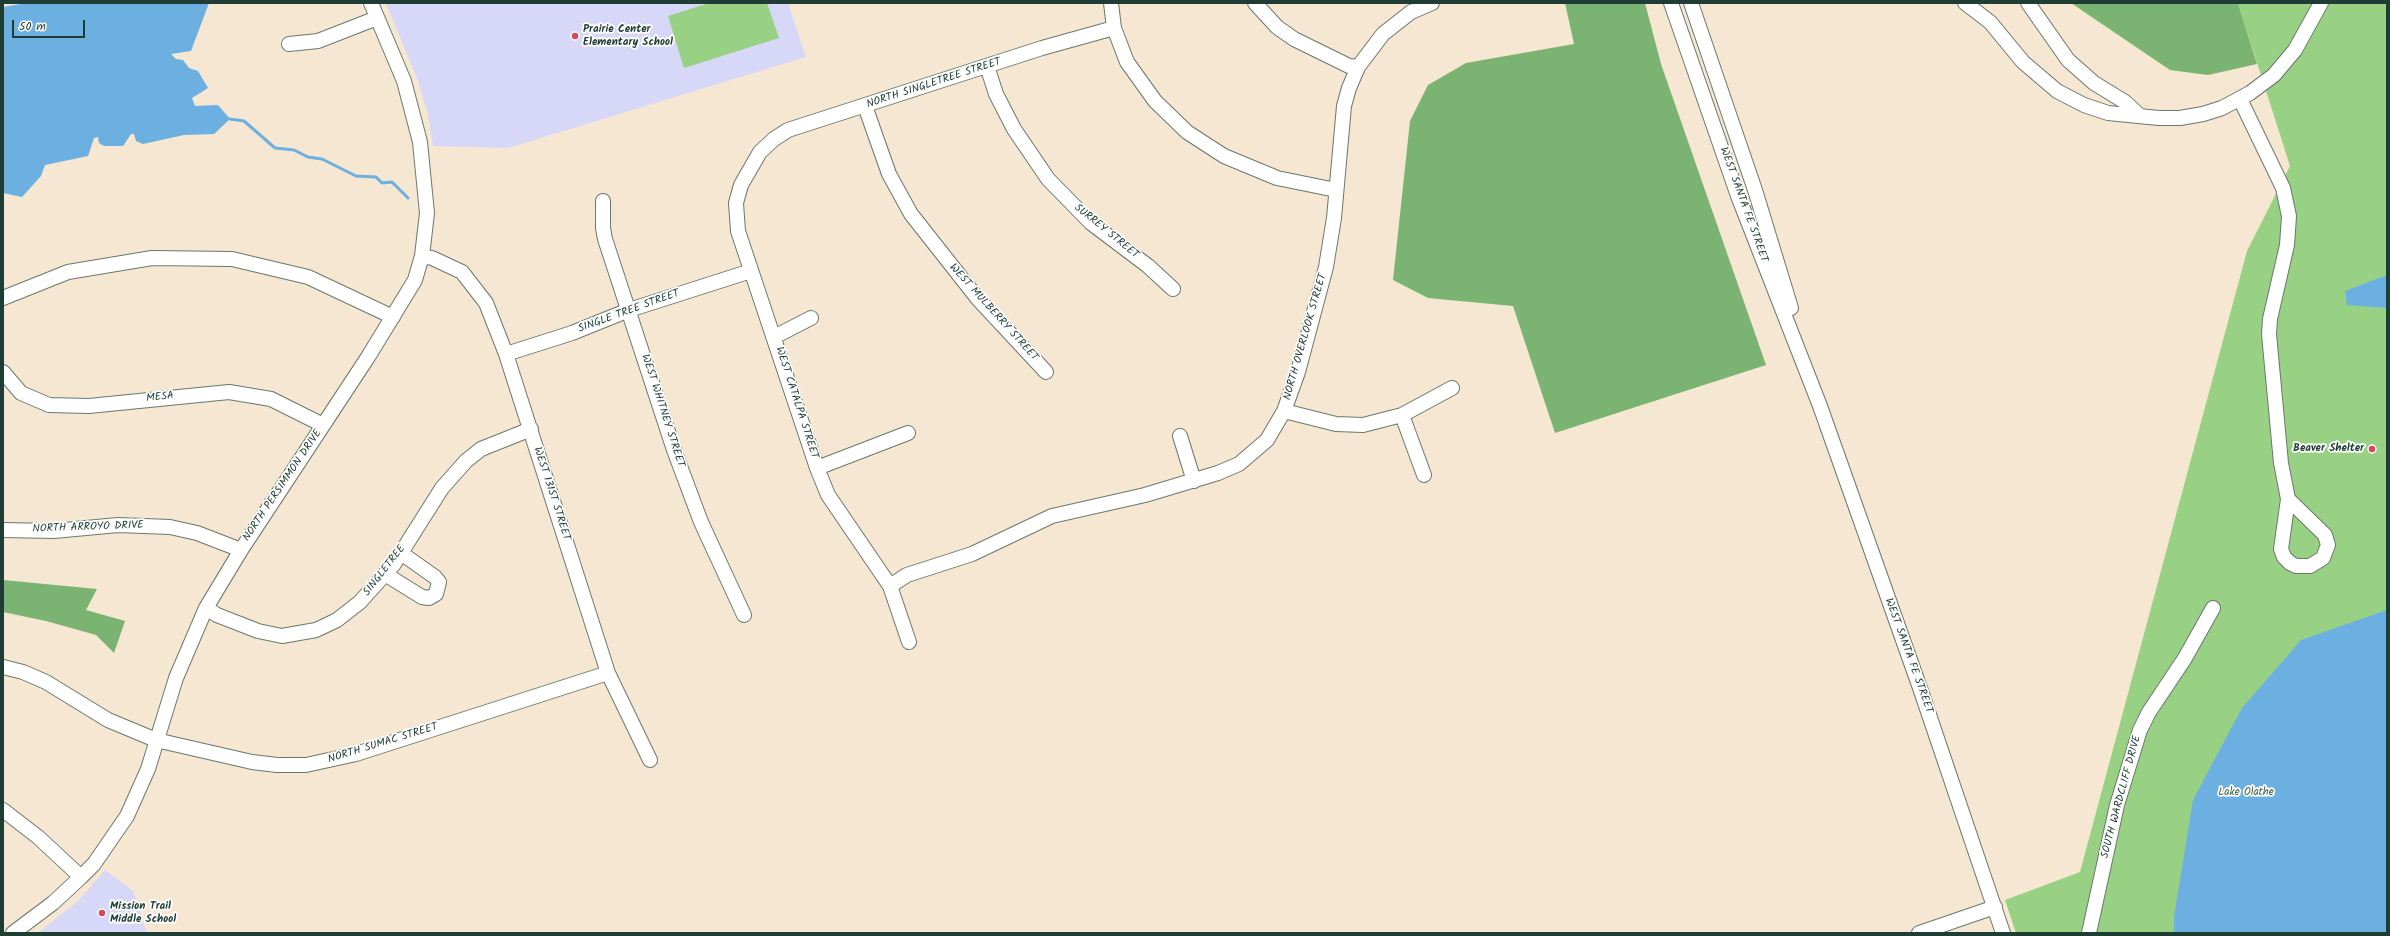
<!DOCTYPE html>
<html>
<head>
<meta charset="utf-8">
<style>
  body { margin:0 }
  #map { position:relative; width:2390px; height:936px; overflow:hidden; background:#f5e7d1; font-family:Kalam,sans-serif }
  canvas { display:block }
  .frame { position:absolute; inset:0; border:4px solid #1f3d34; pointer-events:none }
  .scale { position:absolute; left:12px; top:20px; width:73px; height:18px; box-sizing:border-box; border:2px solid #1f3d34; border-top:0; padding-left:5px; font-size:12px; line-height:14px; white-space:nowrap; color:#1f3d34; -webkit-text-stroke:3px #fff; paint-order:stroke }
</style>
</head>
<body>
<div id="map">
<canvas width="2390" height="936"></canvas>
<div class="frame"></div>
<div class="scale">50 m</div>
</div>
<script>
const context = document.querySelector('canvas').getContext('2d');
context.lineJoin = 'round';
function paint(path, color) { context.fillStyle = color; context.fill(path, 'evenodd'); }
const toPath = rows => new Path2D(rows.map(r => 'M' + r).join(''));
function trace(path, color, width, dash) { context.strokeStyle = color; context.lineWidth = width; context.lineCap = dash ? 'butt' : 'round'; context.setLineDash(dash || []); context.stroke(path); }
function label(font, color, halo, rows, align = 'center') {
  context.font = font + ' Kalam,sans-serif'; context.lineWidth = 3.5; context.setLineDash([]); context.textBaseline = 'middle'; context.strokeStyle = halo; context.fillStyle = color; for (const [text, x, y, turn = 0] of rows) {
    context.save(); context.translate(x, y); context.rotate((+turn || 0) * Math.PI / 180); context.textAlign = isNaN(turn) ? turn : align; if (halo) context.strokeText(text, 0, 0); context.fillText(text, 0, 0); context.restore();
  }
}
const built = toPath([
  [386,3,788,3,806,57,508,148,433,146,428,115,418,81],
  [105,870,133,891,147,933,38,933,78,901]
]);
const green = toPath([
  [709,3,767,3,779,38,684,68,668,16],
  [2238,3,2387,3,2387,933,2016,933,2005,900,2080,872,2247,251,2290,166]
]);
const forest = toPath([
  [1565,3,1645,3,1661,64,1766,365,1555,433,1513,306,1428,298,1393,280,1410,121,1428,85,1466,63,1574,44],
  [2071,3,2238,3,2257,64,2208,75,2170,70],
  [3,580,97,589,86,610,125,621,114,653,96,635,46,621,3,612]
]);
const water = toPath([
  [26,3,209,3,191,51,171,54,176,59,183,60,189,68,198,71,208,88,192,98,195,106,218,105,230,119,214,134,184,135,143,144,136,141,134,134,131,134,123,146,104,146,99,143,98,137,94,138,88,156,45,165,41,176,22,197,3,193,3,7],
  [2387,275,2387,308,2347,305,2345,291],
  [2387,610,2387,933,2174,933,2174,917,2193,800,2242,708,2301,640]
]);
const stream = toPath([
  [230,119,244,121,275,148,294,150,308,157,322,159,356,176,376,177,382,183,392,182,408,198]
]);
const minor = toPath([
  [1111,3,1114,28,1127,62,1155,101,1187,132,1224,156,1277,178,1336,190],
  [1255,3,1277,27,1294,39,1349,66,1358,67],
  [1671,3,1738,196,1820,406,1920,688,2003,933],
  [1691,3,1755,190,1791,308],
  [1965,3,1990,22,2023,62,2057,91,2084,105,2108,113,2159,118,2180,118,2203,114,2222,108,2250,93,2274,75,2295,50,2321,3],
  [2028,3,2068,60,2094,83,2125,102,2139,115],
  [289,44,318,41,377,18],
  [987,66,996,94,1014,129,1048,179,1091,223,1148,266,1173,289],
  [2240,99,2283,188,2289,216,2287,245,2270,319,2269,334,2281,463,2288,499,2281,549,2284,557,2290,563,2296,566,2310,566,2323,558,2328,545,2325,535,2288,499],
  [865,106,889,174,911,214,978,299,1046,372],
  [603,201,603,228,605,239,674,450,701,522,744,615],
  [422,256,432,258,462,272,486,303,506,354,608,673,650,760],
  [3,298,68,272,152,258,232,259,308,277,393,317],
  [774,337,811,318],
  [506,354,572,333,629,310,751,271],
  [3,372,21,393,49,405,89,406,229,392,271,399,323,425],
  [1284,411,1336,424,1363,425,1402,415,1452,388],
  [1402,415,1424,475],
  [1180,436,1194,481],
  [817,468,908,433],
  [3,530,54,531,118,525,170,527,197,533,241,550],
  [385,574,422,597,429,598,436,594,439,582,435,577,401,553],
  [890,586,907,575,972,554,1052,516,1145,495,1218,473,1239,464,1267,440,1284,411,1298,372,1326,267,1334,218,1344,106,1349,88,1358,67,1383,34,1411,12,1432,3],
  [206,608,217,615,258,631,282,636,316,630,337,620,360,602,394,564,442,488,466,461,481,449,531,429],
  [909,642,890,586,828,495,817,468,738,231,736,203,741,185,760,152,774,139,788,130,1042,48,1114,28],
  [3,667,23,672,46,682,108,720,156,740,252,762,277,765,306,765,356,754,608,673],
  [3,810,38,837,81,877],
  [13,933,53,903,81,877,94,864,127,816,148,769,176,678,206,608,241,550,368,357,415,280,422,256,427,213,420,142,404,81,371,3],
  [1919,933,1995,907],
  [2089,933,2117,805,2140,730,2149,712,2185,658,2213,608]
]);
const markers = [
  [575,36,4,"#d1495b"],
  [2372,449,4,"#d1495b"],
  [102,913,4,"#d1495b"]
];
const poiNames = [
  ["Prairie Center",583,30],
  ["Elementary School",583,43],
  ["Beaver Shelter",2364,449,"right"],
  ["Mission Trail",110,907],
  ["Middle School",110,920]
];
const streetNames = [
  ["NORTH SINGLETREE STREET",934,84,-18],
  ["WEST SANTA FE STREET",1743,205,70],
  ["SURREY STREET",1106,232,39],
  ["SINGLE TREE STREET",629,312,-20],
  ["WEST MULBERRY STREET",993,313,48],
  ["NORTH OVERLOOK STREET",1306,337,-74],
  ["MESA",160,398,-6],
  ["WEST CATALPA STREET",796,403,72],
  ["WEST WHITNEY STREET",662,411,72],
  ["NORTH PERSIMMON DRIVE",283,486,-56],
  ["WEST 131ST STREET",551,494,72],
  ["NORTH ARROYO DRIVE",88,528,-2],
  ["SINGLETREE",385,571,-52],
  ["WEST SANTA FE STREET",1908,656,70],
  ["NORTH SUMAC STREET",383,744,-17],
  ["SOUTH WARDCLIFF DRIVE",2122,797,-75]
];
const parkNames = [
  ["Lake Olathe",2246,793]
];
paint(built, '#d7d7f8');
paint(green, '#99d184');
paint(forest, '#7ab372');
paint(water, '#6cafe1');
trace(stream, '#6cafe1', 3);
trace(minor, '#6a786b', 16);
trace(minor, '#fff', 14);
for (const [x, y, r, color] of markers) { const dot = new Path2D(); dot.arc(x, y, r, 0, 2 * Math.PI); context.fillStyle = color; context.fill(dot); trace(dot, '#fff', 1.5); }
label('bold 11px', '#1f3d34', '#fff', poiNames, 'left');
label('11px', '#1f3d34', '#fff', streetNames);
label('11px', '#3e6248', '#fff', parkNames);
</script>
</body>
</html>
